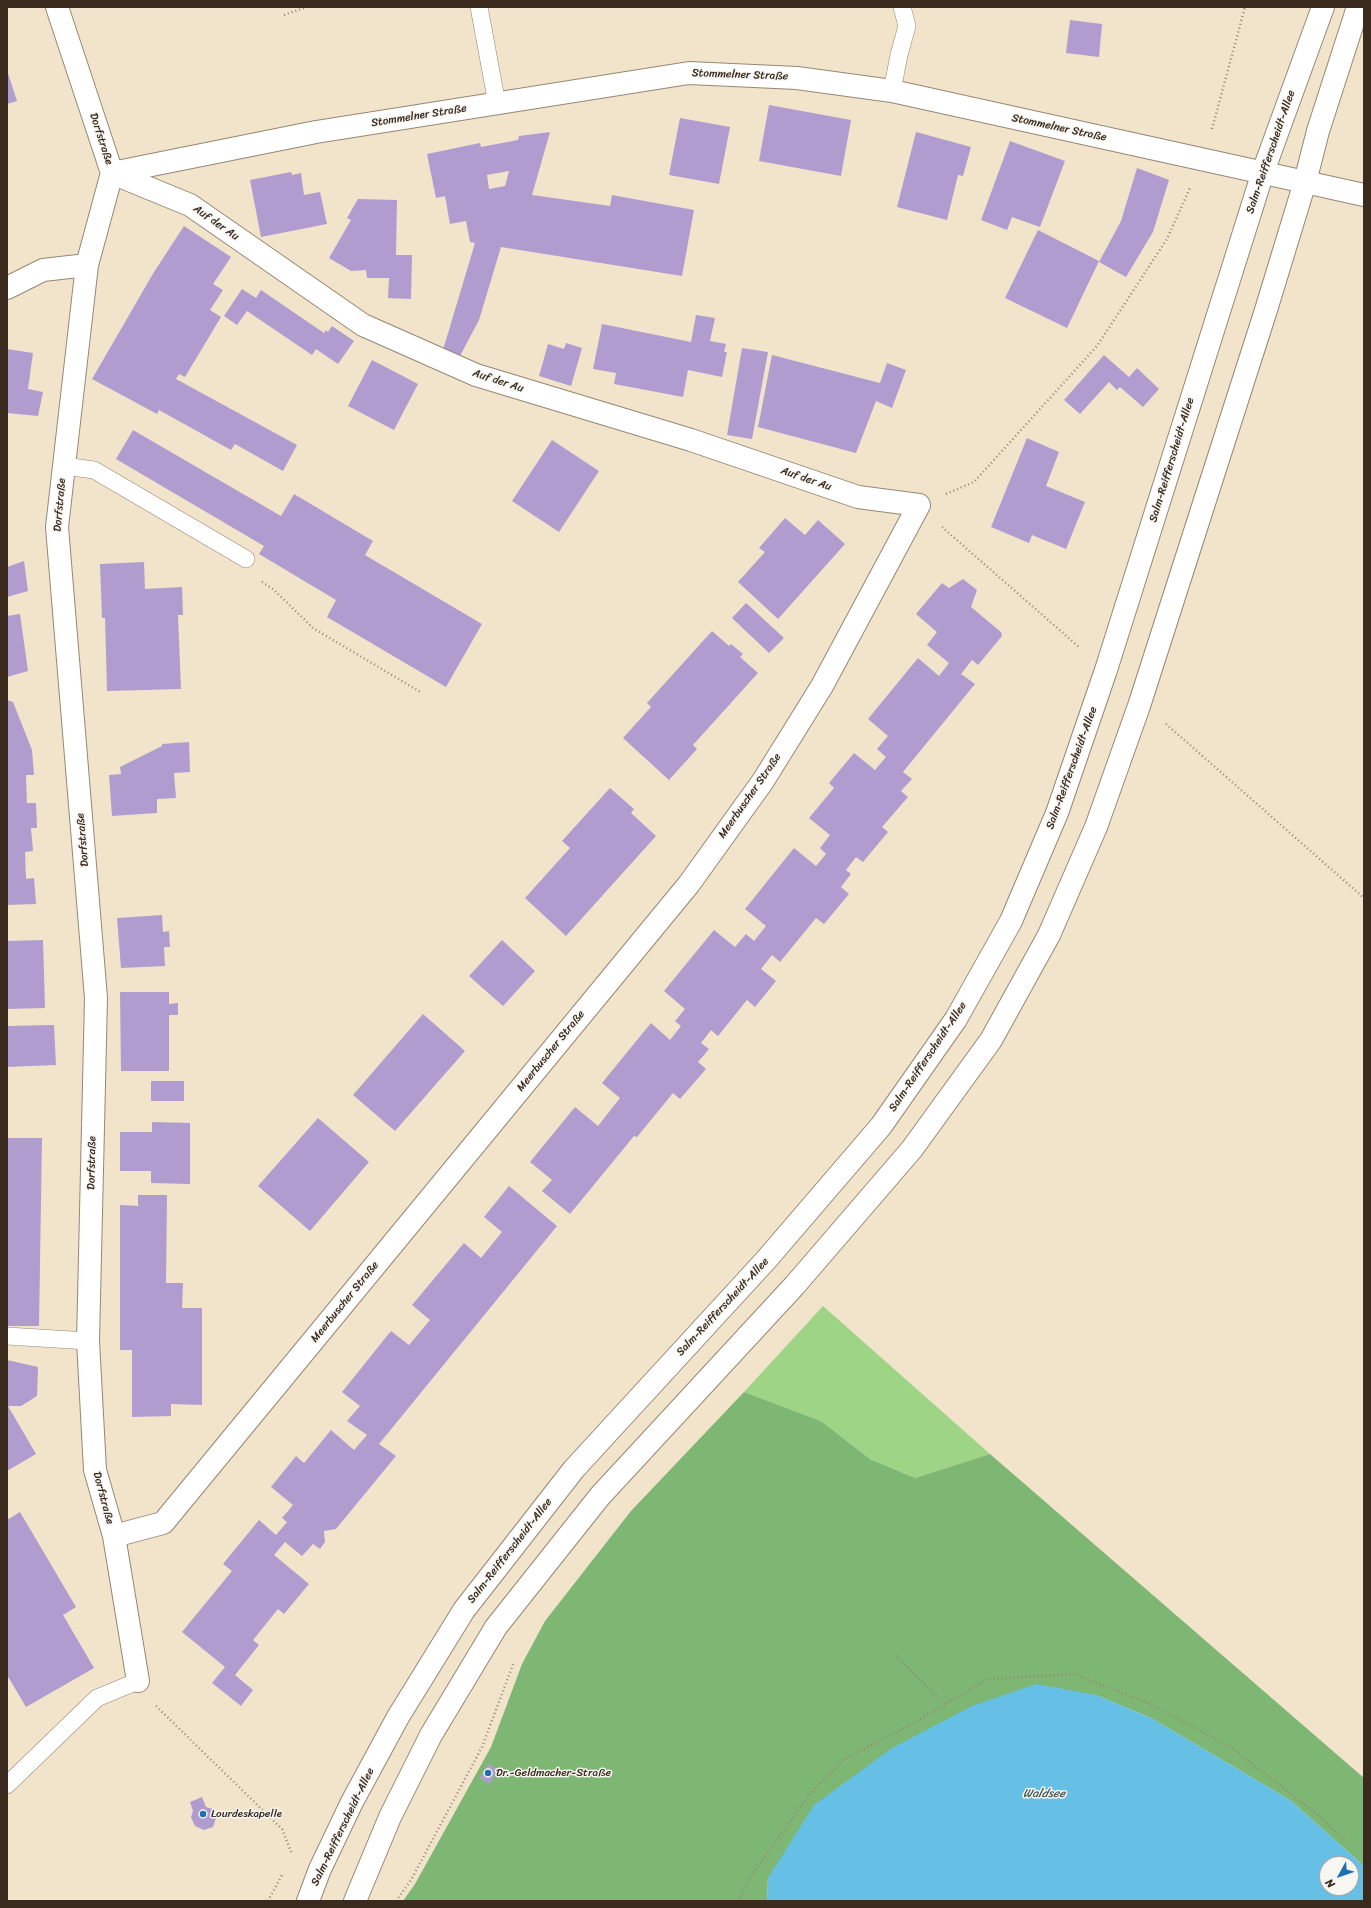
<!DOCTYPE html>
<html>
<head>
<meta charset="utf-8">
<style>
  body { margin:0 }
  #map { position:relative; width:1371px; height:1908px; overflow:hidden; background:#f1e4cb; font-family:Sriracha,sans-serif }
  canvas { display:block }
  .frame { position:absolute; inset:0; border:8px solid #3b2a1e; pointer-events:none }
  .north { position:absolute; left:1319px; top:1856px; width:40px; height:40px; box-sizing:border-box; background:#f6f6f2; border:1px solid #aba49d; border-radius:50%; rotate:230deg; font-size:11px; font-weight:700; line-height:16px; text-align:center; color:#3b2a1e }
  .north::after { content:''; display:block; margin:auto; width:14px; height:18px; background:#1f6fb2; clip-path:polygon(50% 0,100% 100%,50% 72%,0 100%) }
</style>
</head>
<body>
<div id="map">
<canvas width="1371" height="1908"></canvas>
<div class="frame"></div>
<div class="north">N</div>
</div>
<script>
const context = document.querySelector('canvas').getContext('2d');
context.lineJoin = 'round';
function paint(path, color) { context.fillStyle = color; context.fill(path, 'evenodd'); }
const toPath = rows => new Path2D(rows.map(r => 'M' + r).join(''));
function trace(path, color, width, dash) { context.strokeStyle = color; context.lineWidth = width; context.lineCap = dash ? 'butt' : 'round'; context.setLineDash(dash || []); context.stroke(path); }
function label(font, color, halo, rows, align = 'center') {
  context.font = font + ' Sriracha,sans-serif'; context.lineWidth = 3; context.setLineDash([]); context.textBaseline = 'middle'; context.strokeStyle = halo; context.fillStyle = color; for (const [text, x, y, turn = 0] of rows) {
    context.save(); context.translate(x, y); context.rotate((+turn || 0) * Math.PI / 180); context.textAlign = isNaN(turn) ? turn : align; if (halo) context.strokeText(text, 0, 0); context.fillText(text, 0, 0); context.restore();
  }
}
const green = toPath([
  [823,1306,990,1454,915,1478,870,1459,821,1421,744,1392]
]);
const forest = toPath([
  [744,1392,821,1421,870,1459,915,1478,990,1454,1364,1778,1364,1866,1290,1800,1151,1718,1096,1695,768,1878,767,1901,403,1901,415,1884,491,1747,522,1664,545,1621,631,1511]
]);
const water = toPath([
  [1036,1684,1096,1695,1151,1718,1290,1800,1364,1866,1364,1901,767,1901,768,1878,814,1805,892,1748,972,1706],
  [1327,1864,1351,1864,1351,1888,1327,1888]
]);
const building = toPath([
  [1070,20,1102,24,1099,57,1066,53],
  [7,70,17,101,7,104],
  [769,105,851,120,841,176,759,161],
  [680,118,730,127,719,184,669,175],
  [550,132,532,195,610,206,612,195,694,210,682,276,501,247,479,320,460,356,443,350,475,243,470,242,466,221,450,224,445,196,436,198,427,154,480,143,481,147,518,140,519,136],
  [509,171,505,186,489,189,487,175],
  [916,132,971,147,963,176,958,175,947,220,897,207],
  [1010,141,1065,161,1040,227,1012,217,1007,230,981,220],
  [1137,168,1169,180,1153,232,1126,277,1099,262,1121,221],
  [291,172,292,175,301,173,304,195,320,192,327,224,261,237,250,180],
  [358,199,397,200,396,255,412,255,411,299,388,298,389,278,367,278,366,270,351,271,329,258,351,220,347,218],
  [184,226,231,257,213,284,223,290,210,310,221,317,185,377,179,374,176,379,297,445,283,471,235,444,231,450,159,410,157,414,92,379,154,272],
  [1038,230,1099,261,1067,328,1005,298],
  [242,289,256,298,261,290,324,333,326,330,328,332,332,326,354,341,338,364,316,349,312,355,247,311,237,325,224,316],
  [696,315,715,318,710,341,726,344,724,352,727,352,722,377,688,370,683,397,614,384,616,373,593,369,602,324,691,342],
  [566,343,582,348,571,386,539,376,548,344,564,349],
  [742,348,768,352,752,439,727,435],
  [7,349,33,353,28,389,43,392,38,416,7,413],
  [772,355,880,383,887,363,906,370,892,408,876,401,856,453,758,427],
  [1104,355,1129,377,1137,368,1159,389,1143,407,1120,387,1117,390,1109,382,1080,414,1064,400],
  [372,360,418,384,394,430,348,406],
  [133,430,281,516,294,494,373,541,365,555,482,624,446,687,327,617,336,600,259,554,264,546,116,459],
  [1027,438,1059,452,1046,486,1085,502,1066,549,1032,535,1029,543,991,527],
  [552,440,599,471,559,532,512,501],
  [785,518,805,535,818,520,845,544,778,619,738,582,765,552,759,548],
  [24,561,28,591,7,597,7,567],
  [144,562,145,589,182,587,183,615,178,615,181,689,107,691,105,618,102,618,100,564],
  [963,579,977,590,971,607,1001,632,1002,636,978,665,972,660,961,674,975,684,903,772,912,779,901,791,908,797,882,827,888,832,863,862,856,857,846,870,851,874,841,887,849,894,824,924,816,918,780,962,772,955,761,969,776,981,755,1007,747,1000,718,1036,711,1030,701,1043,709,1049,698,1062,706,1069,680,1099,673,1093,637,1137,634,1136,570,1214,542,1191,552,1180,530,1162,575,1107,598,1126,620,1098,602,1083,651,1023,670,1040,681,1026,675,1021,685,1009,664,991,714,930,735,947,746,934,754,941,766,926,745,909,794,848,816,866,826,854,820,848,830,835,809,818,834,788,829,783,854,753,875,770,886,757,877,749,888,736,868,719,918,658,939,676,949,663,927,645,937,632,916,614,942,583,949,588],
  [746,603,784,638,769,653,732,618],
  [20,614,28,671,7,677,7,616],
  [712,631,729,646,731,644,743,654,740,657,758,673,693,745,697,749,669,780,623,738,651,707,647,703],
  [7,700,13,702,32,750,34,775,26,775,27,803,36,803,37,828,31,828,33,851,25,852,26,879,34,878,36,904,7,905],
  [189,742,190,772,174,773,176,798,157,799,157,813,112,816,109,775,121,774,120,767,162,746,162,744],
  [610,788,634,809,631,813,656,836,566,936,525,898,570,848,562,841],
  [162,915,163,932,169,931,170,947,164,947,165,966,121,968,117,918],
  [43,940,45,1008,7,1009,7,941],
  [502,940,535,971,503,1006,469,976],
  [120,992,169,992,169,1004,178,1003,178,1015,169,1015,169,1071,121,1071],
  [423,1014,465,1051,395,1131,353,1095],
  [54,1025,56,1065,7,1067,7,1026],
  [151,1081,184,1081,184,1101,151,1101],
  [318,1118,369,1162,310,1231,258,1186],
  [152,1122,190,1123,190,1184,151,1183,151,1171,120,1171,120,1132,152,1132],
  [7,1138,42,1138,39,1326,7,1326],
  [509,1186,557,1226,379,1444,396,1456,336,1529,324,1531,325,1542,320,1549,313,1544,302,1556,285,1542,274,1555,309,1584,284,1614,278,1609,253,1640,259,1645,235,1675,253,1690,241,1706,212,1683,225,1667,182,1632,232,1571,223,1564,259,1520,276,1535,287,1522,282,1518,293,1505,271,1487,296,1456,304,1463,331,1430,354,1450,367,1435,347,1421,360,1406,342,1392,391,1331,409,1345,430,1320,412,1305,464,1243,481,1258,502,1232,484,1217],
  [138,1195,167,1195,166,1283,183,1283,182,1308,202,1308,202,1405,171,1404,171,1416,132,1417,132,1350,120,1350,120,1205,138,1206],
  [7,1360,38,1367,37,1396,21,1406,8,1406,36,1454,7,1471],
  [20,1512,76,1607,63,1615,94,1668,26,1707,7,1675,7,1520],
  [488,1764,497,1769,490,1784,480,1778],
  [202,1797,206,1807,213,1809,216,1818,213,1827,204,1830,195,1826,191,1817,193,1811,190,1802]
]);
const path = toPath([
  [284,15,307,7],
  [1212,129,1245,7],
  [946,494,974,482,1097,346,1167,239,1190,188],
  [942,527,1080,648],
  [262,582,273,589,313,628,422,693],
  [1166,724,1364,898],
  [896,1656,945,1704],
  [156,1706,282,1829,292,1854],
  [268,1901,282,1875],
  [396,1901,411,1880,482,1747,514,1662],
  [738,1901,754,1872,806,1799,843,1760,910,1725,988,1679,1074,1674,1148,1703,1229,1746,1313,1811,1345,1840]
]);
const lane = toPath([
  [479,7,497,104],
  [892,91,899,55,907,26,902,7],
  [64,466,94,470,246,559],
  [7,1336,88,1341],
  [7,1785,97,1698,138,1681]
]);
const street = toPath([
  [57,7,112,173,87,265,57,527,96,998,88,1341,95,1470,114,1536,138,1681],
  [112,173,190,205,363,325,476,375,691,440,858,497,919,505,822,686,763,781,689,884,163,1523,114,1536],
  [112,173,316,132,689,73,797,78,892,91,1364,195],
  [7,288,43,270,87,265]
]);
const secondary = toPath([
  [308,1901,320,1869,352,1802,398,1717,464,1610,574,1469,766,1260,881,1126,956,1019,1011,921,1057,813,1106,670,1263,172,1323,7],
  [355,1901,390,1817,431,1735,496,1627,600,1496,795,1285,912,1149,991,1040,1049,935,1096,827,1139,706,1266,310,1305,182,1318,131,1358,7]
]);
const markers = [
  [488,1773,4,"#1f6fb2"],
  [203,1814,4,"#1f6fb2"]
];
const streetNames = [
  ["Stommelner Straße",740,75,2],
  ["Stommelner Straße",419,116,-9],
  ["Stommelner Straße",1059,128,12],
  ["Dorfstraße",101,139,72],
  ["Salm-Reifferscheidt-Allee",1271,152,-71],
  ["Auf der Au",216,223,35],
  ["Auf der Au",498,381,18],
  ["Salm-Reifferscheidt-Allee",1172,460,-73],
  ["Auf der Au",806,479,19],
  ["Dorfstraße",60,505,-85],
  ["Salm-Reifferscheidt-Allee",1072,768,-70],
  ["Meerbuscher Straße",750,796,-55],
  ["Dorfstraße",83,840,-95],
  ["Meerbuscher Straße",551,1051,-51],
  ["Salm-Reifferscheidt-Allee",928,1057,-56],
  ["Dorfstraße",92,1163,-89],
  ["Meerbuscher Straße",345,1302,-51],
  ["Salm-Reifferscheidt-Allee",723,1307,-47],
  ["Dorfstraße",103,1498,75],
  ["Salm-Reifferscheidt-Allee",510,1551,-52],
  ["Salm-Reifferscheidt-Allee",343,1827,-64]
];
const poiNames = [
  ["Dr.-Geldmacher-Straße",496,1773],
  ["Lourdeskapelle",211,1814]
];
const waterNames = [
  ["Waldsee",1044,1794]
];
paint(green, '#9dd486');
paint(forest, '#7eb673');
paint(water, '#66bfe4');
paint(building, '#b19cd0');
trace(lane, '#968774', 18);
trace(street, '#968774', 24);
trace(secondary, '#968774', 24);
trace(path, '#968774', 2.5, [1, 3]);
trace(lane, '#fff', 17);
trace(street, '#fff', 22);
trace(secondary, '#fff', 22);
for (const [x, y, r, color] of markers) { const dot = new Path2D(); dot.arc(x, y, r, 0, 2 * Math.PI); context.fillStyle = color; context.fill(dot); trace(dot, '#f6f6f2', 1.5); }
label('11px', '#3b2a1e', '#f6f6f2', streetNames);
label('11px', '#3b2a1e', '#f6f6f2', poiNames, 'left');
label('italic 12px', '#485759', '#f6f6f2', waterNames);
</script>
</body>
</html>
